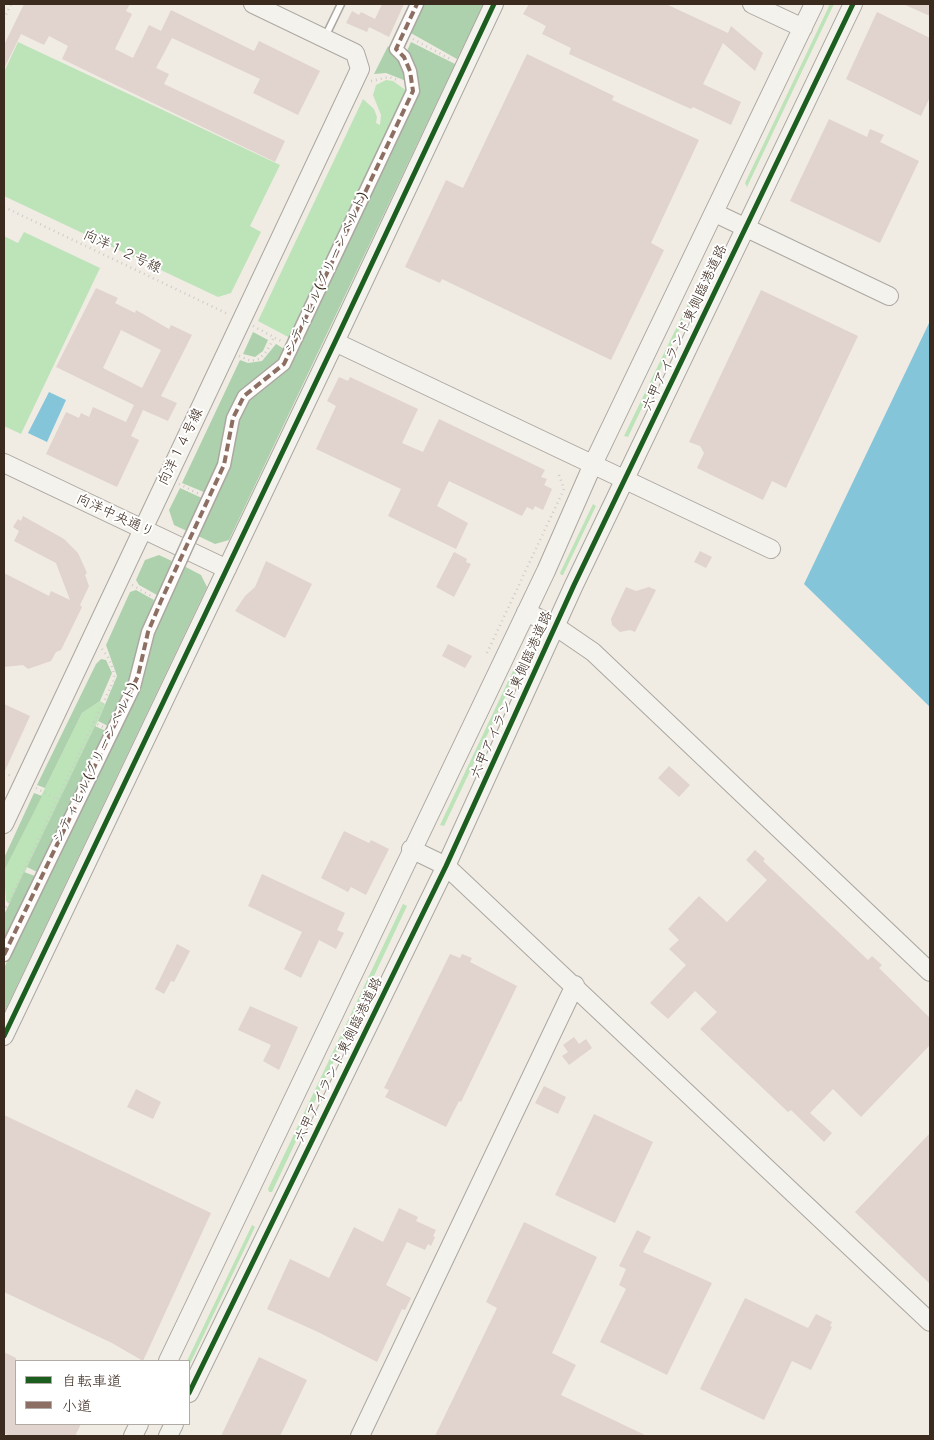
<!DOCTYPE html>
<html>
<head>
<meta charset="utf-8">
<style>
  body { margin:0 }
  #map { position:relative; width:934px; height:1440px; overflow:hidden; background:#f0ece4; font-family:Pangolin,"Klee One",sans-serif }
  canvas { display:block }
  .frame { position:absolute; inset:0; border:5px solid #3b2a1e; pointer-events:none }
  .legend { position:absolute; left:15px; top:1360px; width:175px; height:65px; box-sizing:border-box; background:#fff; border:1px solid #b1aaa5; margin:0; padding:6px 9px; list-style:none; font-size:15px; color:#3b2a1e }
  .legend li { display:flex; align-items:center; gap:10px; height:25px }
  .legend b { width:25px; border:1px solid #b1aaa5 }
</style>
</head>
<body>
<div id="map">
<canvas width="934" height="1440"></canvas>
<div class="frame"></div>
<ul class="legend">
<li><b style="height:6px;background:#1b5e20"></b>自転車道</li>
<li><b style="height:6px;background:#8d6e63"></b>小道</li>
</ul>
</div>
<script>
const context = document.querySelector('canvas').getContext('2d');
context.lineJoin = 'round';
function paint(path, color) { context.fillStyle = color; context.fill(path, 'evenodd'); }
const toPath = rows => new Path2D(rows.map(r => 'M' + r).join(''));
function trace(path, color, width, dash) { context.strokeStyle = color; context.lineWidth = width; context.lineCap = dash ? 'butt' : 'round'; context.setLineDash(dash || []); context.stroke(path); }
function label(font, color, halo, rows, align = 'center') {
  context.font = font + ' Pangolin,"Klee One",sans-serif'; context.lineWidth = 4; context.setLineDash([]); context.textBaseline = 'middle'; context.strokeStyle = halo; context.fillStyle = color; for (const [text, x, y, turn = 0] of rows) {
    context.save(); context.translate(x, y); context.rotate((+turn || 0) * Math.PI / 180); context.textAlign = isNaN(turn) ? turn : align; if (halo) context.strokeText(text, 0, 0); context.fillText(text, 0, 0); context.restore();
  }
}
const green = toPath([
  [830,4,834,4,747,187,745,183],
  [18,42,280,165,250,226,261,232,231,293,218,297,4,196,4,72],
  [386,80,393,81,407,91,292,339,258,321,363,99,374,109,377,117,376,123,380,125,381,115,373,95,376,85],
  [24,232,100,268,21,434,4,426,4,236,18,243],
  [712,254,715,255,628,437,624,436],
  [593,504,596,506,563,575,561,575,560,573],
  [513,671,517,672,444,826,440,825],
  [100,701,105,704,98,721,10,903,6,901,4,871,82,713],
  [403,904,407,906,272,1192,269,1192,268,1189],
  [252,1225,255,1227,189,1366,189,1361,187,1361]
]);
const forest = toPath([
  [421,4,484,4,457,59,409,32],
  [411,42,455,64,229,540,215,544,196,535,238,418,245,402,281,371,417,92,406,53],
  [388,46,402,62,406,81,386,73,374,74],
  [253,332,268,340,263,351,255,357,243,354],
  [276,344,286,350,283,357,249,386,223,458,206,493,182,483,240,360,248,363,262,361],
  [180,488,204,499,189,532,174,525,169,510],
  [159,555,174,562,157,595,139,585,136,580,145,560],
  [182,565,201,575,207,587,4,1013,4,968,143,680,157,625],
  [136,590,154,600,136,653,132,675,108,726,98,721,117,676,106,645,130,592],
  [101,659,106,660,112,673,100,701,82,713,45,788,37,785,96,664],
  [95,726,106,731,37,872,27,867],
  [34,793,42,796,4,871,4,858],
  [24,872,35,876,4,941,4,915]
]);
const water = toPath([
  [930,321,930,707,804,584],
  [49,392,66,400,47,442,28,433]
]);
const building = toPath([
  [24,4,130,4,126,11,132,14,115,49,133,58,149,25,161,31,171,10,254,51,259,41,320,71,298,115,253,93,260,79,172,38,156,68,169,74,164,84,285,141,275,162,62,59,68,46,49,36,44,45,21,34,4,69,4,45],
  [382,4,404,4,389,37,369,27,367,32,346,23,352,11,359,15,361,12,375,19],
  [529,4,666,4,728,33,731,26,763,53,755,71,723,43,703,84,741,102,731,125,693,107,691,109,569,54,571,48,542,34,546,26,523,14],
  [903,4,930,4,930,16],
  [877,12,930,38,930,97,921,116,846,79],
  [527,54,614,96,612,100,699,140,651,243,664,250,611,360,442,279,440,283,405,267,446,180,463,188],
  [829,119,867,137,870,129,884,135,880,142,919,161,880,243,790,201],
  [96,288,118,298,115,303,135,313,136,310,169,329,171,325,192,335,161,396,177,403,168,421,143,410,131,436,139,440,117,487,46,454,66,412,79,418,81,413,89,417,93,407,126,422,134,405,56,367],
  [121,330,161,350,142,388,103,368],
  [761,290,858,336,786,488,772,481,763,500,697,468,704,453,700,446,689,442],
  [339,377,348,381,350,377,418,409,402,443,423,452,439,419,545,470,541,477,547,479,544,485,552,489,543,510,535,506,533,510,527,507,522,516,449,481,437,506,468,523,456,549,388,516,401,489,316,449,336,406,327,401],
  [23,516,64,539,78,553,87,573,85,575,89,586,80,605,82,607,61,650,56,652,51,661,28,669,23,665,4,667,4,573,49,596,51,591,70,600,56,563,14,541,19,531,13,527,18,519,21,521],
  [700,551,712,557,706,568,694,562],
  [454,552,467,559,466,562,471,564,454,597,436,587],
  [266,561,312,584,285,638,235,611,245,596,255,587],
  [626,587,636,591,649,587,656,590,635,632,630,630,620,632,612,625,611,619],
  [448,644,472,656,465,668,442,656],
  [4,704,30,716,4,773],
  [669,766,690,785,679,797,658,778],
  [344,831,369,843,371,840,389,849,366,895,351,887,348,892,321,878],
  [755,850,765,859,763,861,868,960,872,956,882,965,879,968,930,1018,930,1045,861,1117,833,1089,810,1113,832,1133,824,1142,791,1110,788,1112,700,1029,717,1012,695,991,668,1019,650,1003,686,965,669,949,679,940,668,929,699,896,727,922,767,880,746,860],
  [262,874,345,913,337,930,344,933,336,949,319,940,301,978,284,969,302,932,248,906],
  [177,944,190,951,174,982,171,981,164,994,155,989],
  [450,954,460,958,462,954,472,958,470,962,517,986,461,1102,459,1101,446,1127,385,1097,389,1090,384,1088],
  [250,1006,298,1027,279,1070,263,1061,271,1045,238,1030],
  [574,1037,579,1044,586,1039,592,1048,569,1065,562,1056,568,1052,563,1045],
  [544,1086,566,1097,558,1114,535,1103],
  [136,1089,161,1102,153,1119,127,1107],
  [594,1114,653,1142,615,1223,555,1195],
  [4,1115,211,1213,143,1361,112,1343,4,1292],
  [930,1133,930,1284,855,1212],
  [399,1208,418,1217,416,1221,436,1230,433,1236,435,1237,431,1246,428,1244,425,1250,407,1242,386,1285,411,1298,405,1310,402,1309,377,1362,318,1332,267,1309,290,1259,329,1278,354,1227,383,1242],
  [524,1222,597,1257,552,1353,576,1365,561,1395,647,1436,435,1436,497,1308,486,1302],
  [637,1230,651,1237,643,1252,712,1283,667,1375,600,1342,626,1289,619,1285,626,1269,619,1266],
  [745,1298,808,1328,816,1314,832,1322,830,1326,832,1327,811,1370,792,1361,764,1420,700,1389],
  [4,1352,16,1358,16,1424,81,1424,75,1436,10,1436,4,1433],
  [259,1357,307,1380,280,1436,221,1436]
]);
const path = toPath([
  [4,19,11,4],
  [413,39,452,60],
  [371,81,389,77,400,81],
  [4,207,228,314],
  [253,326,281,341],
  [239,356,251,361,259,359,267,351,274,337],
  [179,484,199,494],
  [132,585,151,596],
  [487,653,564,489,559,475],
  [93,722,103,727],
  [4,773,11,776],
  [36,788,57,799],
  [4,912,114,680,114,673,109,659,102,649]
]);
const lane = toPath([
  [325,37,341,4]
]);
const street = toPath([
  [189,541,224,465,233,418,244,396,284,364,413,91,410,71,404,57,396,49,417,4],
  [4,955,134,687,148,632,180,561]
]);
const secondary = toPath([
  [752,4,803,28],
  [715,213,889,296],
  [335,342,771,549],
  [4,463,227,569],
  [526,612,555,626,593,652,930,972],
  [4,824,360,69,355,53,253,4],
  [411,849,446,866,930,1322],
  [4,1036,335,342,494,4],
  [168,1361,546,571,593,464,814,4],
  [189,1393,446,866,574,585,853,4],
  [133,1436,139,1424],
  [168,1436,174,1424],
  [360,1436,575,985]
]);
const streetBridge = toPath([
  [180,561,189,541]
]);
const quiet = toPath([
  [4,955,138,676,148,632,161,601,224,465,233,418,244,396,284,364,413,91,410,71,404,57,396,49,417,4]
]);
const cycleway = toPath([
  [4,1036,335,342,494,4],
  [189,1393,446,866,574,585,853,4]
]);
const streetNames = [
  ["向洋１２号線",122,252,25],
  ["シティヒル(グリーンベルト)",327,273,-65],
  ["六甲アイランド東側臨港道路",685,328,-65],
  ["向洋１４号線",181,447,-64],
  ["向洋中央通り",115,516,25],
  ["六甲アイランド東側臨港道路",512,695,-66],
  ["シティヒル(グリーンベルト)",96,763,-64],
  ["六甲アイランド東側臨港道路",339,1060,-64]
];
paint(green, '#bde3b9');
paint(forest, '#add1ac');
paint(water, '#84c5d9');
paint(building, '#e1d3ce');
trace(lane, '#aba7a1', 9);
trace(street, '#aba7a1', 15);
trace(secondary, '#aba7a1', 20);
trace(path, '#cdcbc9', 2.5, [1, 4]);
trace(lane, '#fdfcfb', 6);
trace(street, '#fdfcfb', 12);
trace(secondary, '#f4f2ec', 18);
trace(streetBridge, '#aba7a1', 15, []);
trace(streetBridge, '#fdfcfb', 12);
trace(quiet, '#8d6e63', 4, [8, 4]);
trace(cycleway, '#1b5e20', 5);
label('14px', '#3b2a1e', '#fff', streetNames);
</script>
</body>
</html>
